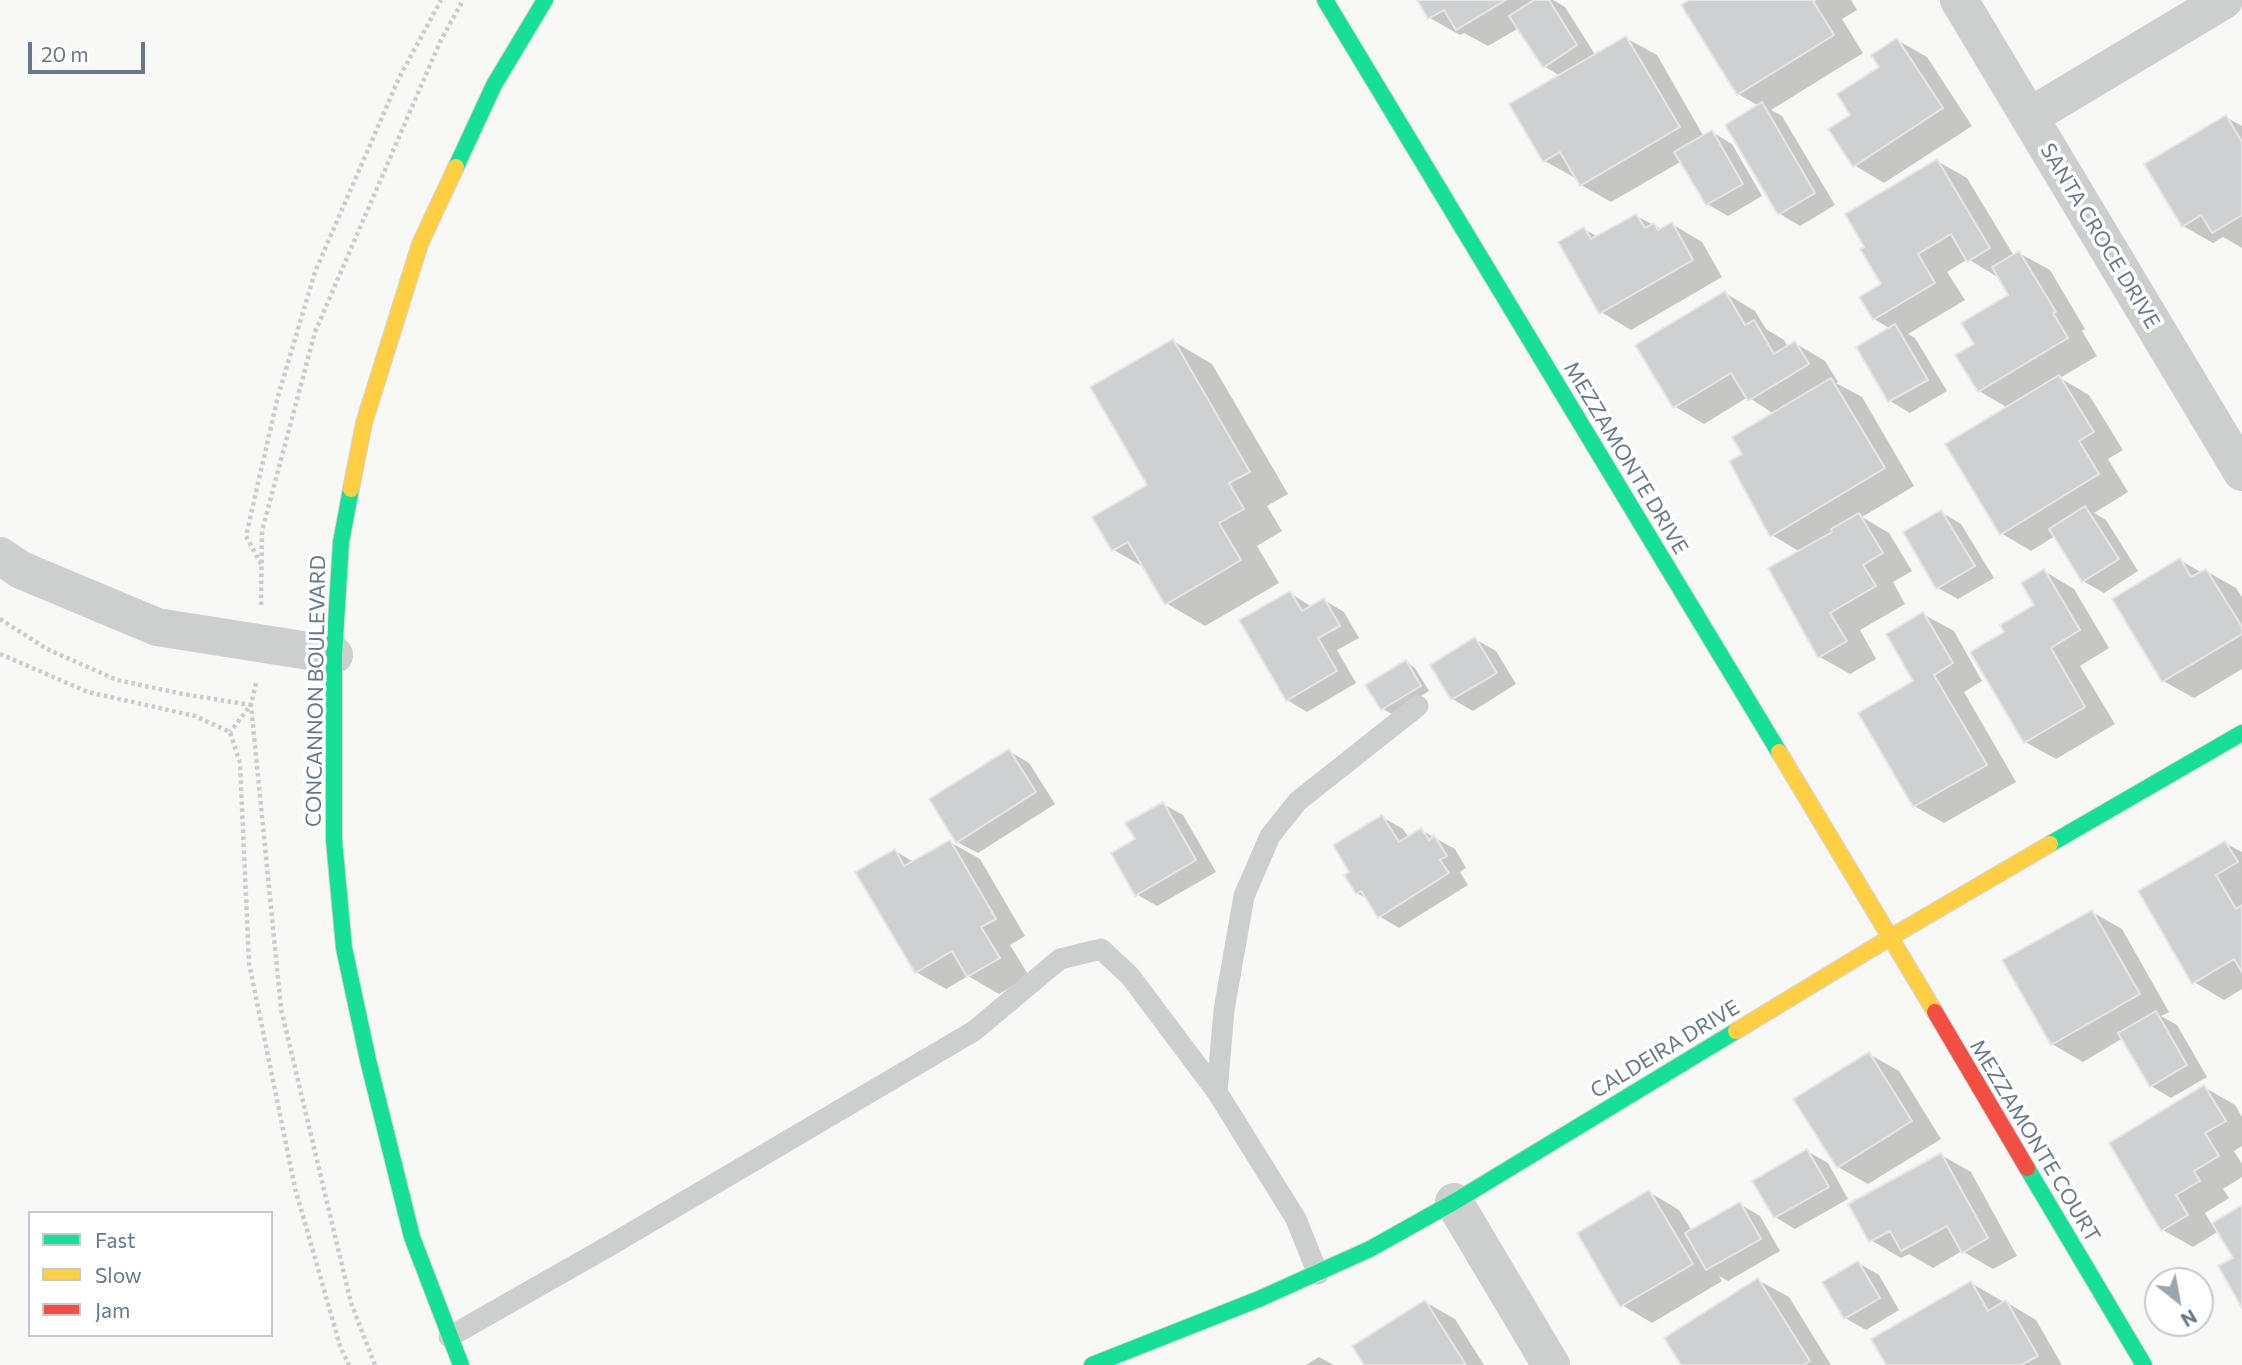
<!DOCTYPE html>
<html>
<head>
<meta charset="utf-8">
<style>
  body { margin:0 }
  #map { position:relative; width:2242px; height:1365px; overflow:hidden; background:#f8f8f7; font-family:Commissioner,sans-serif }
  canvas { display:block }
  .legend { position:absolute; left:28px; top:1211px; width:245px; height:126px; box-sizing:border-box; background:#fff; border:2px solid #c3c9cf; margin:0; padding:9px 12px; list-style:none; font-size:21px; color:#687887 }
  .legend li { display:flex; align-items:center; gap:14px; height:35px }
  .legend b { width:35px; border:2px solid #c3c9cf }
  .north { position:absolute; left:2144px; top:1267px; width:70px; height:70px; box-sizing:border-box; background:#fff; border:2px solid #c3c9cf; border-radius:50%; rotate:149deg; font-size:19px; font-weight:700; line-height:28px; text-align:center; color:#687887 }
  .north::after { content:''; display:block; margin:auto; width:24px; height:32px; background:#9aa5ae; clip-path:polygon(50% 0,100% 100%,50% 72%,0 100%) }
  .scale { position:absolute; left:28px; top:42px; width:117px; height:32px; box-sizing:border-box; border:4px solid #687887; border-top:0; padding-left:9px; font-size:21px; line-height:24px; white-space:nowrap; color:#687887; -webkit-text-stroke:5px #fff; paint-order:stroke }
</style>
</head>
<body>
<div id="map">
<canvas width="2242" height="1365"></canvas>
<ul class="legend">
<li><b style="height:9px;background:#16e098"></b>Fast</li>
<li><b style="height:9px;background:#ffcf43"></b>Slow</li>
<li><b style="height:9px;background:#f24e42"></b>Jam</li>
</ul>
<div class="north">N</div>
<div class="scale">20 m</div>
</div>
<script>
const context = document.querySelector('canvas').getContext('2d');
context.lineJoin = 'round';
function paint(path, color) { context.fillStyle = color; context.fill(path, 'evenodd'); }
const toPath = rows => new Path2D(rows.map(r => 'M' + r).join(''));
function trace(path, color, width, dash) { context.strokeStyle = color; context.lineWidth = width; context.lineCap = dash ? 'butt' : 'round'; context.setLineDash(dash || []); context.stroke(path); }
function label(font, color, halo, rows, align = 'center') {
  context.font = font + ' Commissioner,sans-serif'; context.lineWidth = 7; context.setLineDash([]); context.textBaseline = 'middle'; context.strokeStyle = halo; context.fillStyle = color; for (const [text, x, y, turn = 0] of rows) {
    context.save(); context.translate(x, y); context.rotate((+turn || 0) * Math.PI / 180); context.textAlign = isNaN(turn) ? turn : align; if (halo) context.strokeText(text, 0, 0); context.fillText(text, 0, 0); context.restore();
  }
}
const shadow = toPath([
  [1419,0,1553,0,1565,7,1596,56,1626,38,1657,55,1704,137,1712,132,1732,144,1762,196,1728,216,1707,204,1682,161,1611,202,1581,185,1576,177,1575,178,1545,161,1560,76,1544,66,1519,28,1488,46,1464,33,1460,35,1430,18],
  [1693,0,1851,0,1857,10,1842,19,1863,53,1771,110,1782,116,1835,205,1800,226,1780,214,1759,106,1738,94],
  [1897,40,1927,57,1972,126,1884,183,1854,165,1853,115],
  [2226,117,2242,126,2242,248,2223,237,2213,243,2183,226],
  [1937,161,1967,178,2014,256,2019,253,2050,270,2085,329,2082,331,2097,356,2060,378,2089,395,2123,450,2108,459,2128,492,2094,513,2106,520,2138,571,2104,593,2083,581,2055,536,2031,551,2001,533,2008,408,1979,391,1977,345,2011,295,1999,278,1968,259,1947,272,1965,300,1908,334,1915,338,1947,391,1910,413,1890,401,1858,348,1891,329,1874,319,1883,285],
  [1636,216,1662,229,1672,224,1702,242,1722,277,1631,330,1601,312,1584,229,1598,237],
  [1725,293,1755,311,1766,329,1784,340,1788,347,1795,343,1825,361,1838,382,1836,383,1862,397,1914,486,1862,517,1889,533,1912,571,1893,582,1905,604,1860,630,1876,659,1850,674,1820,657,1800,552,1772,535,1745,454,1774,414,1748,397,1704,424,1674,406],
  [1173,341,1212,364,1288,494,1267,506,1282,531,1257,546,1279,583,1205,626,1166,603,1145,568,1114,550,1149,485],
  [1941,512,1961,524,1994,578,1958,599,1938,588],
  [2180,560,2202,573,2206,571,2236,588,2242,597,2242,669,2194,698,2163,681],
  [2044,571,2074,589,2109,648,2080,666,2115,724,2056,759,2025,742,2007,632,2037,605],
  [1290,593,1312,607,1324,600,1344,612,1359,638,1337,650,1356,683,1307,712,1287,700],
  [1923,614,1954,631,1982,681,1964,692,2016,782,1944,823,1914,806,1916,682],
  [1475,639,1496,651,1516,684,1473,711,1452,699],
  [1406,662,1415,668,1429,691,1392,714,1383,709],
  [1009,751,1029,763,1055,804,978,853,957,842],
  [1163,804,1183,815,1216,872,1157,906,1136,894,1137,840],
  [1382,817,1403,829,1409,838,1421,830,1455,849,1466,868,1460,872,1468,885,1399,928,1379,916,1368,900,1357,893,1352,873],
  [950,842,980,859,1025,936,1010,945,1029,976,999,994,968,976,946,989,916,972,895,851,914,862],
  [2225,843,2242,852,2242,989,2224,1000,2194,982,2141,891],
  [2092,912,2122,929,2169,1012,2161,1016,2177,1025,2207,1077,2171,1098,2151,1086,2123,1038,2083,1062,2052,1044],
  [1869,1054,1899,1071,1941,1139,1868,1184,1838,1167],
  [2204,1087,2235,1105,2242,1117,2242,1146,2234,1151,2242,1164,2242,1177,2223,1189,2229,1198,2205,1213,2212,1225,2242,1207,2242,1305,2235,1258,2219,1231,2193,1247,2163,1230],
  [1807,1151,1828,1163,1848,1199,1795,1229,1775,1217],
  [1941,1155,1971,1172,2017,1256,1993,1269,1962,1251,1933,1268,1909,1254,1901,1258,1871,1240],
  [1649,1192,1679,1210,1692,1231,1740,1204,1760,1216,1780,1251,1728,1281,1719,1276,1722,1281,1652,1323,1622,1305],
  [1858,1263,1879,1275,1899,1310,1866,1330,1845,1318],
  [1758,1280,1789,1297,1831,1365,1683,1365],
  [1971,1283,2002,1301,2003,1304,2006,1302,2036,1320,2062,1365,1888,1365],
  [1425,1302,1455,1319,1484,1365,1366,1365],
  [1319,1357,1334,1365,1306,1365]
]);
const building = toPath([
  [1417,0,1506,0,1456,30,1444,10,1428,19,1417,0],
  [1534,0,1549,0,1577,45,1543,68,1509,16,1534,0],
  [1689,0,1815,0,1813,1,1834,35,1737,95,1681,5,1689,0],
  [1626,36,1680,127,1580,186,1560,152,1543,162,1509,104,1626,36],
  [1897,38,1943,108,1853,167,1828,129,1850,115,1837,94,1879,67,1871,55,1897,38],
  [1762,102,1815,193,1778,215,1725,125,1762,102],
  [2226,115,2242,142,2242,215,2212,233,2201,215,2182,227,2144,164,2226,115],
  [1712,130,1743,184,1706,205,1674,152,1712,130],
  [1937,159,1990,248,1967,262,1951,234,1918,254,1935,283,1873,320,1859,297,1881,284,1860,249,1864,247,1845,214,1937,159],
  [1636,214,1645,228,1654,223,1658,230,1672,222,1693,260,1599,314,1558,242,1584,227,1591,239,1636,214],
  [2019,251,2056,312,2053,313,2068,338,1978,392,1955,355,1974,344,1961,323,2008,295,1992,267,2019,251],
  [1725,291,1745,325,1754,320,1774,354,1795,341,1809,364,1748,401,1731,373,1673,408,1635,345,1725,291],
  [1895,324,1928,380,1888,402,1856,347,1895,324],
  [1173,339,1250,472,1229,483,1244,509,1219,523,1241,560,1165,605,1128,542,1112,551,1092,517,1147,485,1090,387,1173,339],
  [2059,375,2094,432,2079,441,2099,474,2000,535,1945,444,2059,375],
  [1831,378,1885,468,1770,537,1729,461,1742,454,1732,437,1831,378],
  [2085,506,2119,559,2082,582,2049,529,2085,506],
  [1941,510,1975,566,1936,589,1903,532,1941,510],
  [1859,513,1883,553,1863,565,1876,586,1830,613,1847,641,1818,658,1768,568,1832,532,1831,529,1859,513],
  [2180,558,2191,577,2206,569,2242,627,2242,634,2162,682,2112,599,2180,558],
  [2044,569,2080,630,2051,648,2085,707,2024,743,1970,652,2004,632,2000,625,2034,605,2021,583,2044,569],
  [1290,591,1302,611,1324,598,1340,626,1318,638,1337,671,1286,701,1239,620,1290,591],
  [1923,612,1953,663,1934,675,1987,765,1913,807,1858,713,1913,681,1886,634,1923,612],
  [1475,637,1497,673,1451,700,1430,665,1475,637],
  [1406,660,1421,686,1381,710,1365,685,1406,660],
  [1009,749,1036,792,956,843,929,799,1009,749],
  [1163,802,1196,860,1135,896,1111,853,1135,839,1125,823,1163,802],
  [1382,815,1399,842,1421,828,1429,840,1434,835,1447,856,1440,860,1449,873,1378,918,1361,891,1356,894,1344,875,1349,872,1333,845,1382,815],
  [950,840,996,919,981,927,1000,958,967,977,952,951,915,973,855,872,895,849,904,866,950,840],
  [2225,841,2238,862,2216,875,2236,909,2242,905,2242,972,2234,959,2192,984,2138,891,2225,841],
  [2092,910,2140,994,2051,1045,2002,960,2092,910],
  [2156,1011,2187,1065,2150,1087,2118,1033,2156,1011],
  [1869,1052,1912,1121,1837,1168,1793,1099,1869,1052],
  [2204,1085,2226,1121,2205,1133,2219,1156,2194,1171,2200,1181,2176,1195,2188,1215,2161,1231,2109,1143,2204,1085],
  [1807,1149,1829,1187,1774,1218,1752,1181,1807,1149],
  [1941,1153,1988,1238,1962,1253,1947,1226,1901,1251,1890,1231,1869,1242,1848,1204,1941,1153],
  [1649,1190,1693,1264,1620,1307,1577,1233,1649,1190],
  [1740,1202,1761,1239,1706,1270,1685,1233,1740,1202],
  [2242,1205,2242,1308,2218,1266,2233,1258,2212,1223,2242,1205],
  [1858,1261,1880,1298,1844,1319,1822,1282,1858,1261],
  [1758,1278,1810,1361,1803,1365,1681,1365,1664,1338,1758,1278],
  [1971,1281,1988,1311,2006,1300,2038,1356,2021,1365,1886,1365,1871,1339,1971,1281],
  [1425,1300,1466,1365,1364,1365,1352,1346,1425,1300]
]);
const path = toPath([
  [261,564,246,536,278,396,315,272,399,78,441,0],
  [261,605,262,531,315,332,440,42,463,0],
  [0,619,47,649,117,680,183,694,251,705,230,732],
  [0,654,88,692,195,716,230,732,240,763,249,963,295,1188,340,1346,349,1365],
  [256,683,251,705,281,1009,351,1303,375,1365]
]);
const lane = toPath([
  [1318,1274,1296,1219,1217,1092,1224,1010,1244,896,1270,836,1298,801,1418,706],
  [449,1337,609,1246,974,1031,1060,959,1101,949,1130,976,1217,1092]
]);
const street = toPath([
  [1959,0,2242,472],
  [2029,117,2224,0],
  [0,556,21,570,157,627,334,655],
  [1454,1202,1551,1365]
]);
const fast = toPath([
  [1325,0,1779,752],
  [456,167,494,85,545,0],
  [351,489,341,542,334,655,334,840,344,948,368,1060,412,1237,461,1365],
  [2050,844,2242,733],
  [2027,1168,2144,1365],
  [1092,1365,1259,1299,1370,1249,1454,1202,1736,1031]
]);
const slow = toPath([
  [351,489,364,423,420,244,456,167],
  [1779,752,1935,1012],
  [1736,1031,1891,937,2050,844]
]);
const jam = toPath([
  [1935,1012,2027,1168]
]);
const streetNames = [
  ["SANTA CROCE DRIVE",2100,236,59],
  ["MEZZAMONTE DRIVE",1626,458,59],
  ["CONCANNON BOULEVARD",316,691,-89],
  ["CALDEIRA DRIVE",1665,1049,-31],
  ["MEZZAMONTE COURT",2035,1141,59]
];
paint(shadow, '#0003');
paint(building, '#cfd0d1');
trace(building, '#e7e7e6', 2);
trace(fast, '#d5d6d7', 18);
trace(slow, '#d5d6d7', 18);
trace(jam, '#d5d6d7', 18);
trace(path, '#cacccc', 4.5, [3.5, 3.5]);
trace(lane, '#cdcece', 21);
trace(street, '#cdcece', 38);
trace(fast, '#16e098', 16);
trace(slow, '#ffcf43', 16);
trace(jam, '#f24e42', 16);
label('21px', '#687887', '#fff', streetNames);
</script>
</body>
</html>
